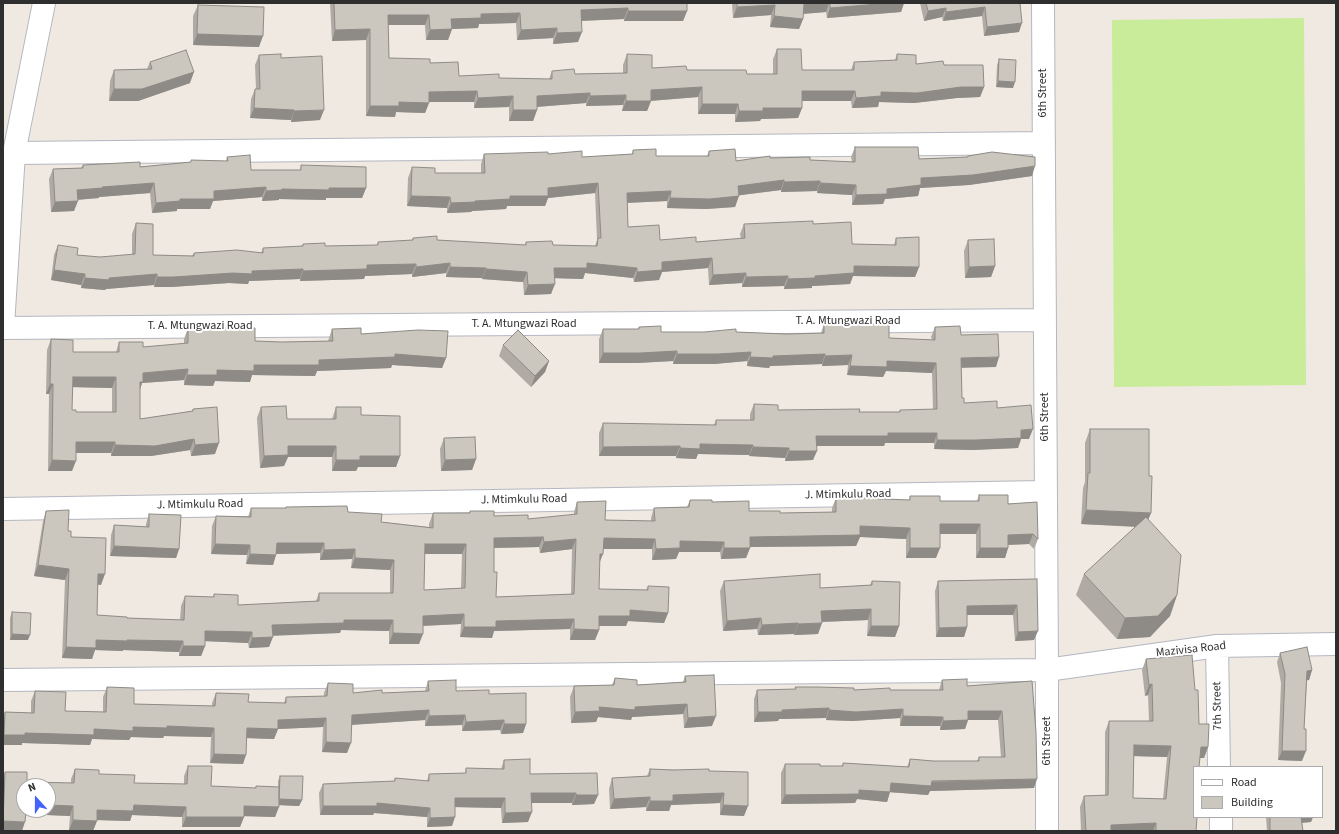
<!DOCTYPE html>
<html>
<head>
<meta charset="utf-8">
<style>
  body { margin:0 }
  #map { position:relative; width:1339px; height:834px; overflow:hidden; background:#efe9e1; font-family:"Source Sans 3",sans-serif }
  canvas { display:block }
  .frame { position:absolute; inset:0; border:4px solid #2e2e2e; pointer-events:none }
  .legend { position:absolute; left:1193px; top:766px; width:130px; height:52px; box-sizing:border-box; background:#fff; border:1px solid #ababab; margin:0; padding:5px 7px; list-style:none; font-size:12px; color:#2e2e2e }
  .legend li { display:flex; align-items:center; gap:8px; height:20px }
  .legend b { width:20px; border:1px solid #ababab }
  .north { position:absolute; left:16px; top:778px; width:40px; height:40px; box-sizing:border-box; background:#fff; border:1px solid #ababab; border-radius:50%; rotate:339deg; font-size:11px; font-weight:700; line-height:16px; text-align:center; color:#2e2e2e }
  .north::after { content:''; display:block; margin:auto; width:14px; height:18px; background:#4264fb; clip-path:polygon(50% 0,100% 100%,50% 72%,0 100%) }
</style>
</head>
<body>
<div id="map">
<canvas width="1339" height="834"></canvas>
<div class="frame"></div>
<ul class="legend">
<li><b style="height:5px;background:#fff"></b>Road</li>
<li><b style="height:11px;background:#cbc7bf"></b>Building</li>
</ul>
<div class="north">N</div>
</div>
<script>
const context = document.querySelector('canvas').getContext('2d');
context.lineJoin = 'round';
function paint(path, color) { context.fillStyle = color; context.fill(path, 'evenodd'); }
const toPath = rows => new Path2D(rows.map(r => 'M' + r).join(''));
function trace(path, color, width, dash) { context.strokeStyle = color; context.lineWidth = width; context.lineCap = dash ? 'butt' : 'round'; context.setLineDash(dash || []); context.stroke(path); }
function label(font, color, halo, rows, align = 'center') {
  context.font = font + ' "Source Sans 3",sans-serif'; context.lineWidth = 4; context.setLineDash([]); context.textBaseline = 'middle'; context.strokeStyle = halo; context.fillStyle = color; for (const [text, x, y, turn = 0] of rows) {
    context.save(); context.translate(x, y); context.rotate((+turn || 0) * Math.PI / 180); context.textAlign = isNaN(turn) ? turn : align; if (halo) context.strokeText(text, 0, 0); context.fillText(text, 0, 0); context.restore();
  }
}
const pitch = toPath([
  [1304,18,1306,385,1114,387,1112,20]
]);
const street = toPath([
  [1043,3,1047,670,1047,831],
  [14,153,1044,143],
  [3,326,14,153,44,3],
  [3,328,1045,320],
  [3,509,1045,492],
  [1217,646,1219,767],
  [3,680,1047,670,1217,646,1336,644],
  [1221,817,1221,831]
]);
const wall = toPath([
  [330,3,687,3,687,11,683,21,624,21,624,19,581,21,578,42,553,44,553,38,517,40,516,23,479,24,478,28,452,29,448,40,426,40,425,25,388,25,389,58,430,63,459,76,499,78,549,79,552,71,575,74,623,73,623,65,627,54,652,68,747,74,773,74,773,59,777,49,802,70,851,70,854,62,895,60,897,54,916,64,944,65,984,87,980,97,957,98,914,103,879,102,878,107,852,108,851,101,802,101,802,108,798,118,761,119,760,121,735,122,735,114,698,114,698,97,651,101,647,111,622,111,623,105,586,106,586,103,537,107,537,110,533,121,509,121,509,107,474,108,474,102,429,102,425,113,396,112,395,117,366,116,366,40,332,41],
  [732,3,904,3,901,12,827,18,826,12,803,14,803,19,799,29,770,27,771,15,733,18],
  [920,3,1020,3,1019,32,984,36,982,16,943,21,942,17,924,21],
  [198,5,259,47,193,45,193,16],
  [259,55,281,58,320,120,291,122,291,120,250,118,251,99,255,89,256,89,255,65],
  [999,59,1013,88,996,87,997,65],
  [150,62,190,83,138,101,109,101,110,81,114,70,147,69],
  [855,147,919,159,967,157,968,156,1032,176,969,185,920,188,918,196,885,199,883,204,852,205,852,195,817,193,817,191,781,192,781,190,739,195,735,207,706,209,667,208,667,201,627,203,628,227,660,240,696,242,741,239,740,234,744,224,813,224,852,244,894,245,896,238,919,267,915,277,853,276,850,284,812,286,812,288,784,289,784,286,742,287,742,283,709,285,708,268,662,272,659,280,634,282,633,278,585,273,583,279,554,278,551,294,524,295,523,282,482,279,482,278,446,277,446,273,412,277,412,274,365,276,364,279,300,281,300,279,249,281,248,284,229,283,171,287,154,287,154,285,106,289,105,290,81,288,81,285,51,280,54,255,58,245,77,255,100,257,132,255,132,234,136,223,153,255,192,256,194,253,261,253,263,248,302,246,303,244,325,246,377,245,378,242,412,240,413,238,437,240,525,245,526,242,553,245,595,246,597,240,595,193,548,198,545,206,507,206,506,209,472,211,471,212,447,213,447,208,407,206,408,178,412,167,435,173,481,173,481,164,484,154,548,154,582,157,632,154,633,150,656,156,707,156,709,151,736,161,770,158,852,162,851,157],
  [227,157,251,170,300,170,301,165,366,188,362,198,326,198,326,200,279,199,279,200,262,201,262,197,213,201,210,209,177,209,177,211,152,213,150,193,99,197,99,198,77,200,74,211,51,212,49,179,53,169,81,168,83,165,140,167,191,162,191,160,226,161],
  [968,240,995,266,991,277,965,278,964,251],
  [824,324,889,338,932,340,931,337,935,327,961,335,996,367,961,367,962,398,964,403,997,408,1029,439,1021,439,1018,448,972,450,934,449,934,443,885,443,884,446,817,446,813,460,785,461,785,458,749,456,749,455,698,454,696,459,676,458,676,456,599,456,599,433,603,423,714,425,716,420,750,420,750,414,754,404,778,410,859,412,899,412,900,410,933,410,932,373,886,371,883,377,847,375,848,365,822,366,822,364,770,366,769,368,747,366,747,361,714,364,673,364,673,361,637,363,599,363,599,339,603,329,638,329,639,327,661,332,736,332,786,334,821,333],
  [188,328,255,341,281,342,328,341,332,329,361,334,446,358,442,368,392,365,391,368,317,371,315,376,252,375,250,382,215,381,213,386,184,385,184,380,142,383,140,390,140,419,192,411,193,409,215,454,191,456,190,450,151,456,111,456,111,453,76,453,72,471,48,471,49,394,46,394,47,350,51,339,73,352,116,352,119,342,143,347,184,344,184,339],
  [72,387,112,388,112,412,76,412,72,410],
  [503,345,549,361,545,372,531,387,499,356],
  [261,407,287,419,332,419,336,407,361,415,400,456,396,467,358,467,356,471,332,471,332,457,288,457,284,466,260,468,257,418],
  [1090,429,1149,476,1151,513,1148,520,1177,595,1170,616,1150,637,1117,639,1076,595,1084,574,1135,527,1081,524,1083,488,1085,482,1085,443],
  [444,438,476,459,472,470,441,471,440,449],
  [979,495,1008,504,1038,539,1034,549,1029,544,1008,545,1008,548,1005,558,976,558,976,534,940,534,936,558,906,558,906,539,860,537,856,546,750,547,746,558,721,559,720,552,679,552,676,559,652,560,652,549,603,549,599,564,599,589,646,590,648,586,668,613,664,623,628,621,626,626,599,626,599,630,595,640,570,640,570,629,494,631,492,638,460,637,461,624,423,626,419,644,389,644,389,631,341,630,340,633,273,635,269,647,249,648,248,643,205,641,205,646,201,656,179,656,179,652,123,650,123,651,95,650,92,659,62,658,65,580,34,576,43,521,46,511,68,531,71,537,101,585,98,584,97,615,127,618,180,620,181,606,185,596,213,597,214,594,238,605,316,601,319,593,390,593,390,570,351,568,352,559,320,560,320,553,276,554,273,565,246,564,247,555,211,554,212,526,216,516,248,517,251,508,285,508,286,507,348,512,381,522,429,527,429,524,433,513,469,513,470,511,494,516,528,519,574,515,574,512,577,502,605,520,651,521,651,518,654,508,687,507,690,500,712,502,749,511,780,513,832,512,832,508,836,498,909,500,910,496,940,501,977,501],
  [539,547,540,553,572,549,571,594,496,597,494,572,494,548],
  [424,554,462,554,461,588,424,590],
  [149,514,179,549,176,558,110,556,111,535,114,525,146,527,146,524],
  [1037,579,1034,640,1015,641,1013,615,967,615,967,627,964,637,936,637,935,591,938,581],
  [724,581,820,588,870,585,872,581,899,626,895,637,867,636,868,620,822,622,818,634,794,635,794,634,758,635,757,629,723,631,720,591],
  [12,612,28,640,10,640,10,618],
  [1280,653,1312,670,1309,680,1307,680,1302,761,1278,760,1281,683,1277,662],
  [1146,659,1199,724,1208,747,1204,758,1200,758,1194,767,1196,831,1081,831,1080,807,1084,796,1105,795,1105,732,1109,721,1149,721,1148,695,1145,696,1142,670],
  [1134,756,1167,757,1163,799,1133,798],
  [685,676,712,726,684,728,683,714,632,717,631,720,598,717,596,722,571,723,570,697,574,686,612,685,615,678,637,685,683,682],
  [942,680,967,686,1032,681,1034,788,930,791,928,795,890,792,887,802,857,799,855,803,781,804,781,773,785,764,820,766,842,766,843,763,907,767,910,759,933,761,977,761,979,757,1001,757,998,720,968,720,965,729,940,730,940,726,900,726,900,718,852,721,826,720,826,718,779,719,778,721,754,722,754,699,757,690,795,689,795,687,854,690,939,690],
  [428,681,456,691,489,694,526,724,523,733,501,734,500,730,462,731,462,725,425,726,425,720,351,725,347,753,322,752,323,727,278,729,274,739,247,738,243,764,210,763,211,737,164,736,163,738,131,737,129,740,92,739,90,745,22,743,22,745,3,745,3,718,5,712,31,713,31,701,35,691,65,711,103,712,103,697,107,687,134,704,212,706,212,703,216,693,248,702,284,703,286,697,324,696,324,693,328,683,353,693,382,693,425,691],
  [504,760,530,774,598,795,594,804,572,805,572,803,531,803,528,822,502,823,501,808,455,807,452,826,427,827,427,817,374,813,373,815,320,815,319,793,323,784,394,781,395,778,427,781,429,774,465,773,466,768,501,769],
  [188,766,211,786,255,788,256,786,278,787,278,781,280,776,302,800,299,806,279,805,275,817,244,816,240,827,182,827,182,817,132,815,130,821,97,820,93,831,69,830,70,816,25,814,3,831,3,778,5,772,27,782,71,783,71,779,75,769,99,774,134,783,184,784,184,776],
  [650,769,709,771,744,816,720,815,720,803,671,805,669,811,646,811,646,807,610,809,609,789,612,778,647,776],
  [1266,817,1313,817,1311,822,1302,823,1303,831,1267,831]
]);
const shadedWall = toPath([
  [812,3,829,3,826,12,801,14,804,4],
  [890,3,904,3,901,12,827,18,830,8],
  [775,5,771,15,733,18,737,7],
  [985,7,982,16,943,21,946,12],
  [628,8,624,19,577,21,581,10],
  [946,8,942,17,924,21,928,11],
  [628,11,687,11,683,21,624,21],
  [520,13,516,23,479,24,478,28,452,29,448,40,426,40,430,30,451,19,481,14],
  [388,15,429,15,425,25,384,25],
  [774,16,803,19,799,29,770,27],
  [1022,23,1019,32,984,36,987,27],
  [557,28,553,38,517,40,521,30],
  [370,29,366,40,332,41,335,30],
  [582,32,578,42,553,44,557,33],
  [197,34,263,36,259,47,193,45],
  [194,72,190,83,138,101,109,101,114,89],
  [998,81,1015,82,1013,88,996,87],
  [702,87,698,97,648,101,651,101,647,111,622,111,626,101,651,90],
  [961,87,984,87,980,97,957,98,914,103,879,102,878,107,852,108,856,98,881,92],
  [477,91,474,102,426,102,429,92],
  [802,91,855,91,851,101,798,101],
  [590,93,586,103,534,107,537,96],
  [626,95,623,105,586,106,590,96],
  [513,96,509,107,474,108,478,98],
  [399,102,429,103,425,113,396,112,395,117,366,116,370,106],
  [702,104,738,104,735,114,698,114],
  [254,108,294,110,291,120,250,118],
  [763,108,802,108,798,118,761,119,760,121,735,122,739,111],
  [324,110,320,120,291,122,294,111],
  [513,110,537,110,533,121,509,121],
  [1035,166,1032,176,969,185,920,188,918,196,885,199,883,204,852,205,856,195,887,189,921,178],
  [784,180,781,190,734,196,738,186],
  [820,181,817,191,781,192,784,182],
  [154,183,150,193,99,197,99,198,73,200,77,190,102,187],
  [598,183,595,193,548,198,545,206,507,206,506,209,472,211,471,212,447,213,451,203,475,201,510,196,548,188],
  [820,183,856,185,852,195,817,193],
  [266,187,262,197,213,201,210,209,177,209,177,211,152,213,156,203,180,199,214,191],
  [329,188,366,188,362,198,326,198,326,200,279,199,279,200,262,201,266,191,282,189],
  [671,191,667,201,623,203,627,193],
  [411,196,450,197,447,208,407,206],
  [739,196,735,207,706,209,667,208,670,198],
  [78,201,74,211,51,212,55,202],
  [712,258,708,268,662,272,659,280,634,282,637,272,662,262],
  [450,263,446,273,412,277,416,267],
  [587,263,637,268,633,278,585,273,583,279,550,278,554,268],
  [416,264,412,274,365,276,364,279,300,281,303,271,367,265],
  [854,266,919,267,915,277,853,276,850,284,812,286,812,288,784,289,788,279,815,276],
  [995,266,991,277,965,278,969,267],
  [450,267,486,268,482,278,446,277],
  [303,269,300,279,249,281,248,284,229,283,171,287,154,287,157,277,252,271],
  [486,269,527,272,523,282,482,279],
  [54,270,85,274,81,285,51,280],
  [746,273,742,283,709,285,713,275],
  [157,274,154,285,106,289,105,290,81,288,85,278,109,278],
  [788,276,784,286,742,287,746,277],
  [555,284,551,294,524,295,528,285],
  [677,351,673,361,637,363,599,363,603,353],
  [751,352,747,361,714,364,673,364,677,354],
  [395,354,446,358,442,368,392,365,391,368,317,371,315,376,252,375,250,382,215,381,213,386,184,385,187,375,217,370,254,365],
  [825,354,822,364,770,366,769,368,747,366,750,357],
  [852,355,848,365,822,366,825,356],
  [999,357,996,367,957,368,961,358],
  [549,361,545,372,531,387,535,376],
  [887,361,936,363,932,373,886,371,883,377,847,375,850,366],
  [188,369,184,380,142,383,139,392,136,392,143,373],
  [73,377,116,377,112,388,69,387],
  [50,384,53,384,49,394,46,394],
  [1033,429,1029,439,1021,439,1018,448,972,450,934,449,937,440],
  [888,433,937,433,934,443,885,443,884,446,813,446,816,436],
  [194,439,190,450,151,456,111,456,115,445],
  [76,442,115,442,111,453,72,453],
  [219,443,215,454,191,456,195,445],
  [700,444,753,445,749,455,698,454,696,459,676,458,680,448],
  [288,446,336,446,332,457,288,457,284,466,260,468,264,456],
  [680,446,676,456,599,456,603,447],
  [753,447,789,448,785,458,749,456],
  [789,451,817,451,813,460,785,461],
  [360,456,400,456,396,467,358,467,356,471,332,471,336,460],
  [476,459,472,470,441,471,445,460],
  [52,460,76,461,72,471,48,471],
  [1086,510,1151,513,1145,527,1081,524],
  [940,524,980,524,976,534,936,534],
  [860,526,910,528,906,539,860,537,856,546,746,547,750,537],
  [1033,534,1029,544,1004,545,1008,535],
  [543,537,539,547,490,548,494,538],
  [604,538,655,539,652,549,600,549],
  [576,539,572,549,540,553,544,542],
  [680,541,724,542,720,552,679,552,676,559,652,560,656,549],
  [277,543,324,543,320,553,273,554],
  [215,544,250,545,247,555,211,554],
  [425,544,466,544,462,554,421,554],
  [114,546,179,549,176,558,110,556],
  [724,548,750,548,746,558,721,559],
  [910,548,940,548,936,558,906,558],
  [980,548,1008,548,1005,558,976,558],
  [355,549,352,559,320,560,324,550],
  [250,554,276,555,273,565,246,564],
  [600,554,603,554,599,564],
  [355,558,394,560,390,570,351,568],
  [38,565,69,569,65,580,34,576],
  [98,574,105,574,101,585,94,584],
  [1177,595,1170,616,1150,637,1117,639,1125,618],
  [1017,605,1013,615,963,615,967,606],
  [871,609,868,620,818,622,821,611],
  [630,610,668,613,664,623,628,621,626,626,595,626,599,616],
  [464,614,461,624,419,626,423,616],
  [761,618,757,629,723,631,727,621],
  [574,619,570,629,494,631,492,638,460,637,464,627,496,621],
  [344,620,393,620,389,631,341,630,340,633,269,636,272,625],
  [798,623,794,634,758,635,762,625],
  [822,623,818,634,794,635,798,624],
  [871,626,899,626,895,637,867,636],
  [967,627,964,637,936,637,939,628],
  [574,629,599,630,595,640,570,640],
  [205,631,252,632,248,643,202,641],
  [1038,631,1034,640,1015,641,1018,632],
  [393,633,423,634,419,644,389,644],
  [12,634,30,635,28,640,10,640],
  [273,637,269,647,249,648,252,638],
  [96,640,127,640,183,641,179,652,123,650,123,651,95,650,92,659,62,658,66,647],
  [183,646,205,646,201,656,179,656],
  [1312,670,1309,680,1304,681,1307,671],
  [1152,684,1148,695,1145,696,1149,685],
  [687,704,683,714,632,717,631,720,598,717,596,722,571,723,575,712,599,707,635,707],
  [829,708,826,718,779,719,778,721,754,722,758,712,782,710],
  [903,709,900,718,852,721,826,720,829,710],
  [429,710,425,720,348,725,352,715],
  [968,711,1002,711,998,720,968,720,965,729,940,730,943,721],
  [465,715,462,725,425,726,429,716],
  [716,716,712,726,684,728,688,718],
  [903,716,943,717,940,726,900,726],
  [326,718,323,727,278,729,274,739,244,738,247,728,278,720],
  [504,720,500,730,462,731,466,722],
  [504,724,526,724,523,733,501,734],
  [167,726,214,728,211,737,164,736,163,738,131,737,129,740,92,739,90,745,22,743,22,745,3,745,3,738,4,735,25,733,133,727],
  [326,742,351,743,347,753,322,752],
  [1134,745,1171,746,1167,757,1130,756],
  [1201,747,1208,747,1204,758,1197,758],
  [1282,751,1306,751,1302,761,1278,760],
  [214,754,246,755,243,764,210,763],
  [1037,779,1034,788,930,791,928,795,887,792,891,783],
  [859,790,890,792,887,802,857,799,855,803,781,804,785,795],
  [531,793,576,793,572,803,528,803],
  [724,793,720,803,671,805,669,811,646,811,650,801,673,795],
  [576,795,598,795,594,804,572,805],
  [650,797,646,807,610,809,614,799],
  [455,798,505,798,501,808,451,807],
  [279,799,302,800,299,806,277,805],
  [377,803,430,808,427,817,374,813,373,815,320,815,323,806],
  [48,805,73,806,70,816,22,814,24,810,48,810],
  [134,805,186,807,182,817,132,815,130,821,94,820,97,810],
  [723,805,748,806,744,816,720,815],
  [244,806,279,807,275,817,240,816],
  [532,812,528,822,502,823,505,813],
  [186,817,244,817,240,827,182,827],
  [455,817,452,826,427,827,430,818],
  [1299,817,1313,817,1311,822,1297,823],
  [73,820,97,821,93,831,69,830],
  [3,821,25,822,22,831,3,831],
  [1156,823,1153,831,1109,831,1111,825]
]);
const building = toPath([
  [334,3,687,3,687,11,628,11,628,8,581,10,582,32,557,33,557,28,521,30,520,13,481,14,481,18,451,19,452,29,430,30,429,15,388,15,389,58,430,59,430,63,458,62,459,76,499,74,499,78,552,79,552,71,574,69,575,74,627,73,627,54,652,55,652,68,686,66,687,70,746,70,747,74,777,74,777,49,801,49,802,70,854,70,854,62,897,60,897,54,916,55,916,64,943,61,944,65,983,65,984,87,961,87,917,93,881,92,881,96,856,98,855,91,802,91,802,108,763,108,763,111,739,111,738,104,702,104,702,87,651,90,651,101,626,101,626,95,590,96,590,93,537,96,537,110,513,110,513,96,478,98,477,91,429,92,429,103,399,102,399,106,370,106,370,29,335,30,334,3],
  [737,3,812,3,804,4,803,19,774,16,775,5,737,7,737,3],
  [830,3,890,3,830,8,830,3],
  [926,3,1020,3,1022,23,987,27,985,7,946,12,946,8,928,11,926,3],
  [198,5,264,7,263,36,197,34,198,5],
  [186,50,194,72,142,89,114,89,114,70,152,69,150,62,186,50],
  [281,54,281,58,322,56,324,110,294,111,294,110,254,108,255,89,260,89,259,55,281,54],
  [999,59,1016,60,1015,82,998,81,999,59],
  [855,147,918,147,919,159,968,157,968,156,992,152,1035,157,1035,166,973,175,921,178,921,185,887,189,887,194,856,195,856,185,820,183,820,181,784,182,784,180,738,186,739,196,710,199,670,198,671,191,627,193,628,227,659,225,660,240,696,237,696,242,745,238,744,224,813,221,813,224,851,222,852,244,896,245,896,238,919,237,919,267,854,266,854,273,815,276,815,278,788,279,788,276,746,277,746,273,713,275,712,258,662,262,662,270,637,272,637,268,587,263,587,268,554,268,555,284,528,285,527,272,486,269,486,268,450,267,450,263,416,267,416,264,367,265,367,269,303,271,303,269,252,271,252,274,233,273,174,277,157,277,157,274,109,278,109,280,85,278,85,274,54,270,58,245,78,248,77,255,100,257,135,254,136,223,153,224,153,255,194,256,194,253,237,250,263,253,263,248,303,246,303,244,325,243,325,246,378,245,378,242,413,240,413,238,437,236,437,240,526,245,526,242,552,241,553,245,597,246,598,238,601,238,598,183,548,188,548,196,510,196,510,199,475,201,475,202,451,203,450,197,411,196,412,167,435,168,435,173,485,173,484,154,548,152,548,154,582,151,582,157,633,154,633,150,656,149,656,156,709,156,709,151,735,149,736,161,770,156,770,158,810,157,810,160,855,162,855,147],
  [250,155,251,170,301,170,301,165,366,167,366,188,329,188,329,190,282,189,282,190,266,191,266,187,214,191,214,199,180,199,180,201,156,203,154,183,102,187,103,188,77,190,78,201,55,202,53,169,83,168,83,165,140,162,140,167,191,162,191,160,228,161,227,157,250,155],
  [994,239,995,266,969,267,968,240,994,239],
  [824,324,889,324,889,338,935,340,935,327,960,326,961,335,998,334,999,357,961,358,962,398,964,398,964,403,997,401,997,408,1031,405,1033,429,1021,430,1021,438,976,440,937,440,937,433,888,433,888,436,816,436,817,451,789,451,789,448,753,447,753,445,700,444,700,449,680,448,680,446,603,447,603,423,716,425,716,420,754,420,754,404,778,405,778,410,860,409,859,412,900,412,900,410,937,409,936,363,887,361,887,367,850,366,852,355,825,356,825,354,773,356,773,358,750,357,751,352,718,354,677,354,677,351,640,353,603,353,603,329,639,329,639,327,661,326,661,332,704,332,736,329,736,332,786,334,824,333,824,324],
  [188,328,255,328,255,341,281,342,333,341,332,329,361,328,361,334,418,330,448,331,446,358,395,354,395,357,319,360,319,365,254,365,254,371,217,370,217,375,187,375,188,369,143,373,143,382,140,382,140,419,193,411,193,409,217,407,219,443,195,445,194,439,155,446,115,445,115,442,76,442,76,461,52,460,53,384,50,384,51,339,73,340,73,352,119,352,119,342,143,342,143,347,188,343,188,328],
  [73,377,116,377,116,412,76,412,76,410,72,410,73,377],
  [518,330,549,361,535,376,503,345,518,330],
  [286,406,287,419,336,419,336,407,361,407,361,415,400,416,400,456,360,456,360,460,336,460,336,446,288,446,288,455,264,456,261,407,286,406],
  [1090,429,1149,429,1149,476,1152,476,1151,513,1086,510,1088,473,1090,473,1090,429],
  [475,437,476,459,445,460,444,438,475,437],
  [979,495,1008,495,1008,504,1037,502,1038,539,1033,534,1008,535,1008,548,980,548,980,524,940,524,940,548,910,548,910,528,860,526,860,535,750,537,750,548,724,548,724,542,680,541,680,548,656,549,655,539,604,538,603,554,600,554,599,589,648,590,648,586,669,587,668,613,630,610,630,616,599,616,599,630,574,629,574,619,496,621,496,627,464,627,464,614,423,616,423,634,393,633,393,620,344,620,344,623,272,625,273,637,252,638,252,632,205,631,205,646,183,646,183,641,127,640,127,641,96,640,96,648,66,647,69,569,38,565,46,511,69,510,68,531,71,531,71,537,106,538,105,574,98,574,97,615,127,617,127,618,184,620,185,596,214,597,214,594,238,595,238,605,319,601,319,593,393,593,394,560,355,558,355,549,324,550,324,543,277,543,276,555,250,554,250,545,215,544,216,516,251,517,251,508,286,508,286,507,347,506,348,512,382,514,381,522,433,528,433,513,470,513,470,511,494,511,494,516,528,515,528,519,577,514,577,502,606,501,605,520,655,521,654,508,689,507,690,500,712,500,712,502,749,501,749,511,780,511,780,513,836,512,836,498,860,497,860,498,910,500,910,496,940,496,940,501,979,501,979,495],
  [543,537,544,542,576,539,574,594,496,597,497,572,494,572,494,538,543,537],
  [425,544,466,544,465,588,424,590,425,544],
  [149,514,181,515,179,549,114,546,114,525,149,527,149,514],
  [1146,517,1181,555,1177,595,1158,616,1125,618,1084,574,1146,517],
  [820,574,820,588,872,585,872,581,900,582,899,626,871,626,871,609,821,611,822,623,798,624,798,623,762,625,761,618,727,621,724,581,820,574],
  [1037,579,1038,631,1018,632,1017,605,967,606,967,627,939,628,938,581,1037,579],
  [12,612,31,613,30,635,12,634,12,612],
  [1307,647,1312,670,1307,671,1304,729,1306,729,1306,751,1282,751,1285,674,1280,653,1307,647],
  [1192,655,1195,690,1198,690,1199,724,1209,724,1208,747,1201,747,1199,767,1194,767,1194,817,1197,817,1196,831,1156,831,1156,823,1111,825,1111,831,1086,831,1084,796,1108,795,1109,721,1153,721,1152,684,1149,685,1146,659,1192,655],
  [1134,745,1171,746,1166,799,1133,798,1134,745],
  [714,675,716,716,688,718,687,704,635,707,635,710,599,707,600,711,575,712,574,686,614,685,615,678,637,680,637,685,686,682,685,676,714,675],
  [967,679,967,686,1032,681,1036,732,1037,779,932,781,931,786,891,783,890,792,859,790,859,794,785,795,785,764,820,764,820,766,843,766,843,763,909,767,910,759,933,761,979,761,979,757,1005,757,1002,711,968,711,968,720,943,721,943,717,903,716,903,709,856,712,829,710,829,708,782,710,782,712,758,712,757,690,796,689,795,687,817,687,854,688,854,690,890,688,890,690,943,690,942,680,967,679],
  [456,680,456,691,489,690,489,694,526,693,526,724,504,724,504,720,466,722,465,715,429,716,429,710,352,715,351,743,326,742,326,718,278,720,278,729,247,728,246,755,214,754,214,728,167,726,167,728,133,727,133,731,94,729,94,735,25,733,25,735,4,735,5,712,34,713,35,691,66,692,65,711,106,712,107,687,134,688,134,704,215,706,216,693,249,694,248,702,286,703,286,697,327,696,328,683,353,684,353,693,382,690,382,693,429,691,428,681,456,680],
  [530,759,530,774,597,773,598,795,576,795,576,793,531,793,532,812,505,813,505,798,455,798,455,817,430,818,430,808,377,803,377,806,323,806,323,784,395,781,395,778,429,781,429,774,466,773,466,768,504,769,504,760,530,759],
  [188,766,212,766,211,786,256,788,256,786,279,787,279,807,244,806,244,817,186,817,186,807,134,805,133,811,97,810,97,821,73,820,73,806,48,805,48,786,24,786,24,810,26,810,25,822,3,821,5,772,27,772,27,782,74,783,75,769,99,770,99,774,135,775,134,783,187,784,188,766],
  [650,769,673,770,709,769,709,771,748,772,748,806,723,805,724,793,673,795,673,801,650,801,650,797,614,799,612,778,650,776,650,769],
  [280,776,303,776,302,800,279,799,280,776],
  [1270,817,1301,817,1303,831,1270,831,1270,817]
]);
const streetNames = [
  ["6th Street",1043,93,-90],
  ["T. A. Mtungwazi Road",848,321],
  ["T. A. Mtungwazi Road",524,324],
  ["T. A. Mtungwazi Road",200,326],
  ["6th Street",1045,417,-90],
  ["J. Mtimkulu Road",848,495,-1],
  ["J. Mtimkulu Road",524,500,-1],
  ["J. Mtimkulu Road",200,505,-1],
  ["Mazivisa Road",1191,650,-6],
  ["7th Street",1218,706,-91],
  ["6th Street",1047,741,-90]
];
paint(pitch, '#c9ec9a');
trace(street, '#b4b7c1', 24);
trace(street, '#fff', 22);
paint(wall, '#afaba4');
paint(shadedWall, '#8e8b86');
paint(building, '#cbc7bf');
trace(building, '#8e8b86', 1);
label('12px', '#2e2e2e', '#fff', streetNames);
</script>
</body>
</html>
